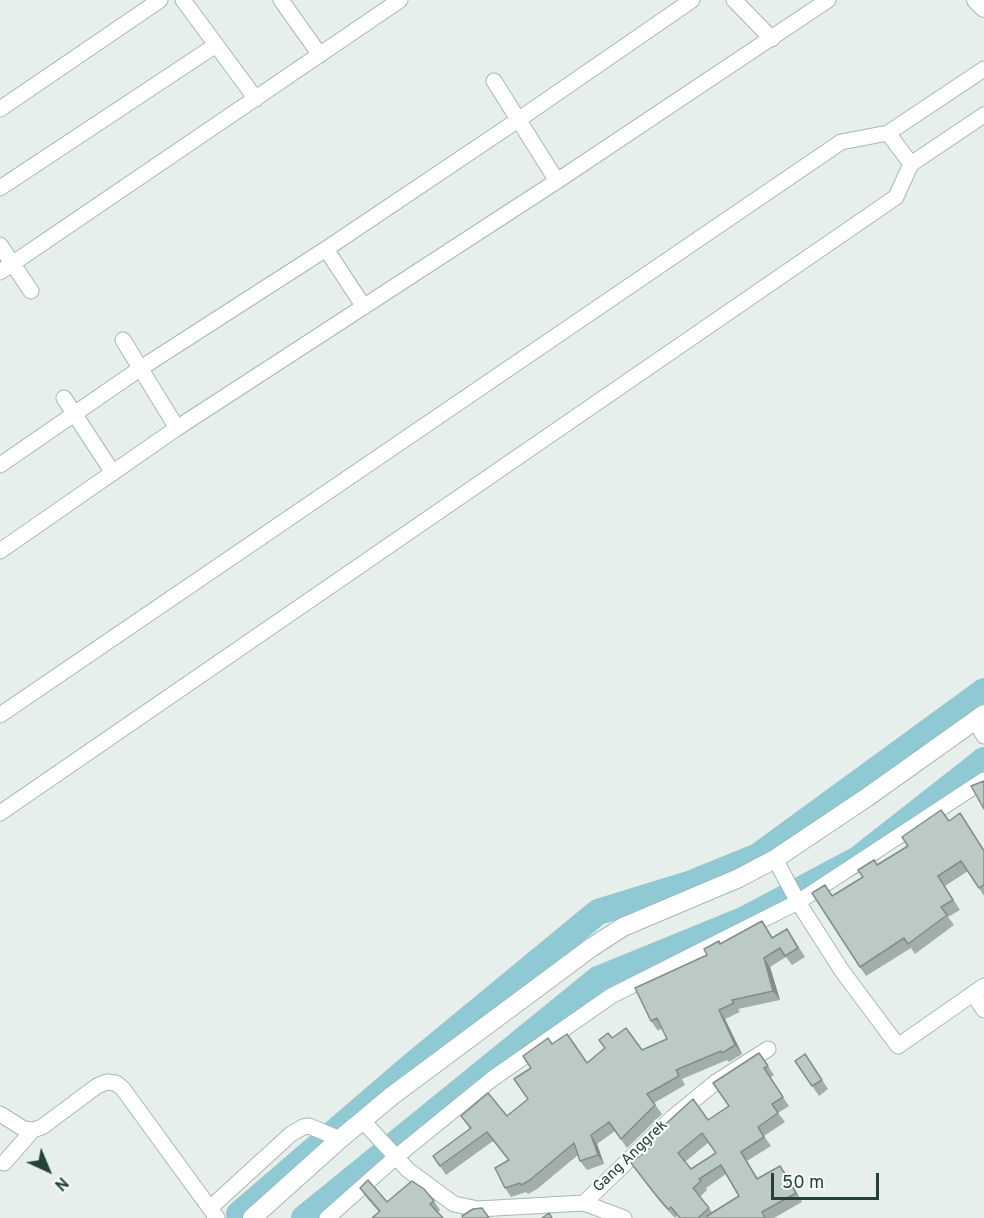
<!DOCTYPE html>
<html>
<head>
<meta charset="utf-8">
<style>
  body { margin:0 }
  #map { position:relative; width:984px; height:1218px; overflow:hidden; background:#e6efeb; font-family:Overpass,sans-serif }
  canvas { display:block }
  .north { position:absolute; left:18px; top:1140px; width:60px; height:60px; -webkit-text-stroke:4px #f7fbf9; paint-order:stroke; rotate:136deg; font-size:16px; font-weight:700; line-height:24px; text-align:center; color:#24423a }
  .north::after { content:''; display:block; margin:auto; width:21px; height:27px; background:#24423a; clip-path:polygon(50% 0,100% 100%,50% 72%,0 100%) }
  .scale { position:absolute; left:771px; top:1173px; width:108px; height:27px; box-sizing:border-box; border:3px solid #24423a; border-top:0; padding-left:8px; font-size:18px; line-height:21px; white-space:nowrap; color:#24423a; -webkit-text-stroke:4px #f7fbf9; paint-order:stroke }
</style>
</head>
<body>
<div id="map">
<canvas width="984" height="1218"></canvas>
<div class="north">N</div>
<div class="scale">50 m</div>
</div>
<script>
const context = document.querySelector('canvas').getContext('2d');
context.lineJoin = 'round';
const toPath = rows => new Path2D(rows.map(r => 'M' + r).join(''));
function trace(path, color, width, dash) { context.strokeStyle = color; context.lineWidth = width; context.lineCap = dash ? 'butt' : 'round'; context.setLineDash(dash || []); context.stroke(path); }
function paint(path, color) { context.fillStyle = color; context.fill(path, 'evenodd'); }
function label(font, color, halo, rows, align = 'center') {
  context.font = font + ' Overpass,sans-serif'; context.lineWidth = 4.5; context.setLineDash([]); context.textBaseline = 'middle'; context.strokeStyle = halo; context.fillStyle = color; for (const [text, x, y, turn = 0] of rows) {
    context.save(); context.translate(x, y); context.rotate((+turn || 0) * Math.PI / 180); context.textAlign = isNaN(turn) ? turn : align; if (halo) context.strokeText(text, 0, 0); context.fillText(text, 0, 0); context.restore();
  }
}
const river = toPath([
  [239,1214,410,1067,598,912,689,884,758,856,984,691],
  [304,1218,598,979,745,919,858,859,984,760]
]);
const minor = toPath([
  [183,0,256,99],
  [281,0,320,55],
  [734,0,772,39],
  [494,81,557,181],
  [0,109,160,0],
  [888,133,911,164],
  [0,188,216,45],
  [0,245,31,291],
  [326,249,364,307],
  [0,272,400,0],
  [123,340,177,428],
  [64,398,113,473],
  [0,465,141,368,326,249,518,120,692,0],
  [0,551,177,428,557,181,828,0],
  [0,715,841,142,888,133,984,69],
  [975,721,984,736],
  [0,813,896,197,911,164,984,115],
  [775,859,798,902,842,971,898,1046,984,986],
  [973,994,984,1010],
  [0,1114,24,1129,33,1130,42,1127,97,1086,107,1082,116,1083,123,1089,217,1218],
  [363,1121,408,1170,454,1204,478,1209,584,1203,624,1218],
  [4,1163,33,1130],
  [584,1203,672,1118,716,1082,768,1049],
  [210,1208,291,1134,303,1127,309,1126,340,1139],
  [327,1218,396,1157,492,1079,611,996,798,902,984,780]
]);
const tertiary = toPath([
  [252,1218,340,1139,393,1095,592,947,623,927,739,878,775,859,866,798,984,714]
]);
const secondary = toPath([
  [976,0,984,8]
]);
const wall = toPath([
  [949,821,967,823,984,850,984,896,968,871,945,886,960,910,948,917,954,925,915,954,911,948,866,976,860,967,832,896,863,877,877,865],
  [768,930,773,938,793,938,805,957,792,965,786,957,770,967,780,1000,738,1009,740,1012,725,1019,742,1054,729,1062,727,1060,682,1079,685,1085,654,1103,662,1114,627,1148,615,1131,597,1144,604,1164,587,1170,580,1161,578,1155,537,1189,528,1194,526,1192,511,1197,505,1188,509,1161,493,1141,446,1175,433,1156,470,1129,461,1116,507,1116,528,1099,531,1068,552,1044,587,1063,605,1048,612,1038,642,1050,667,1039,662,1028,658,1031,651,1021,707,955,721,944],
  [759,1053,774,1075,770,1078,789,1106,778,1113,785,1122,764,1136,771,1146,747,1161,758,1179,780,1166,802,1202,774,1218,679,1218,677,1216,675,1218,661,1203,638,1172,651,1147,647,1141,708,1120,729,1106],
  [709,1142,716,1153,691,1169,685,1162],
  [726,1174,739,1196,712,1212,700,1197,707,1190,706,1188],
  [805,1054,828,1089,819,1096,795,1061],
  [360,1188,387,1202,434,1201,440,1210,438,1212,379,1212,366,1197]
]);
const shadedWall = toPath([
  [764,958,770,967,780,1000,773,991],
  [719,1010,725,1019,742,1054,735,1045],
  [591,1135,597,1144,604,1164,598,1155],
  [780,1166,787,1175,802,1202,796,1193]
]);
const building = toPath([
  [984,781,984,809,971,786,984,781],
  [941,810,949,821,960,813,984,851,984,885,979,888,961,861,938,876,953,900,941,907,947,915,908,944,904,938,860,967,812,893,825,885,832,896,863,877,858,870,874,860,877,865,908,846,902,837,941,810],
  [762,921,772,938,787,929,798,948,785,956,780,948,764,958,773,991,732,1000,734,1003,719,1010,735,1045,722,1053,721,1051,676,1070,679,1076,647,1094,655,1105,621,1139,609,1122,591,1135,598,1155,580,1161,574,1143,530,1180,521,1185,520,1183,505,1188,495,1168,509,1160,487,1132,440,1166,433,1156,471,1128,461,1116,488,1093,507,1116,528,1099,514,1079,531,1068,523,1056,548,1038,552,1044,567,1034,587,1063,605,1048,599,1040,608,1033,612,1038,626,1028,642,1050,667,1039,657,1018,651,1021,635,988,707,955,704,949,719,941,720,944,762,921],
  [759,1053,768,1066,764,1068,783,1097,772,1104,778,1113,758,1127,764,1137,741,1152,757,1179,780,1166,796,1193,762,1212,765,1218,708,1218,707,1216,739,1196,721,1165,699,1179,701,1181,693,1188,709,1208,698,1218,680,1218,671,1207,668,1209,655,1194,631,1163,652,1146,647,1141,693,1099,708,1120,729,1106,713,1083,759,1053],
  [702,1133,716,1153,691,1169,678,1153,702,1133],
  [805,1054,822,1080,812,1086,795,1061,805,1054],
  [368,1180,387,1202,412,1181,424,1189,434,1201,430,1204,443,1218,372,1218,380,1211,360,1188,368,1180],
  [482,1208,489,1218,463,1218,462,1216,473,1209,482,1208],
  [549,1213,552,1218,542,1218,549,1213]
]);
const streetNames = [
  ["Gang Anggrek",631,1157,-44]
];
trace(river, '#8ec9d4', 26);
trace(minor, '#a8b8b2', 17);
trace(tertiary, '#a8b8b2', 20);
trace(secondary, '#a4bbb3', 20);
trace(minor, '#fff', 15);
trace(tertiary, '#fff', 18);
trace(secondary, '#fff', 18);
paint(wall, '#a1aea9');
paint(shadedWall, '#838d89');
paint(building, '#bbcac4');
trace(building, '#838d89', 1.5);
label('15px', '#24423a', '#f7fbf9', streetNames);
</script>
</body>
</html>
